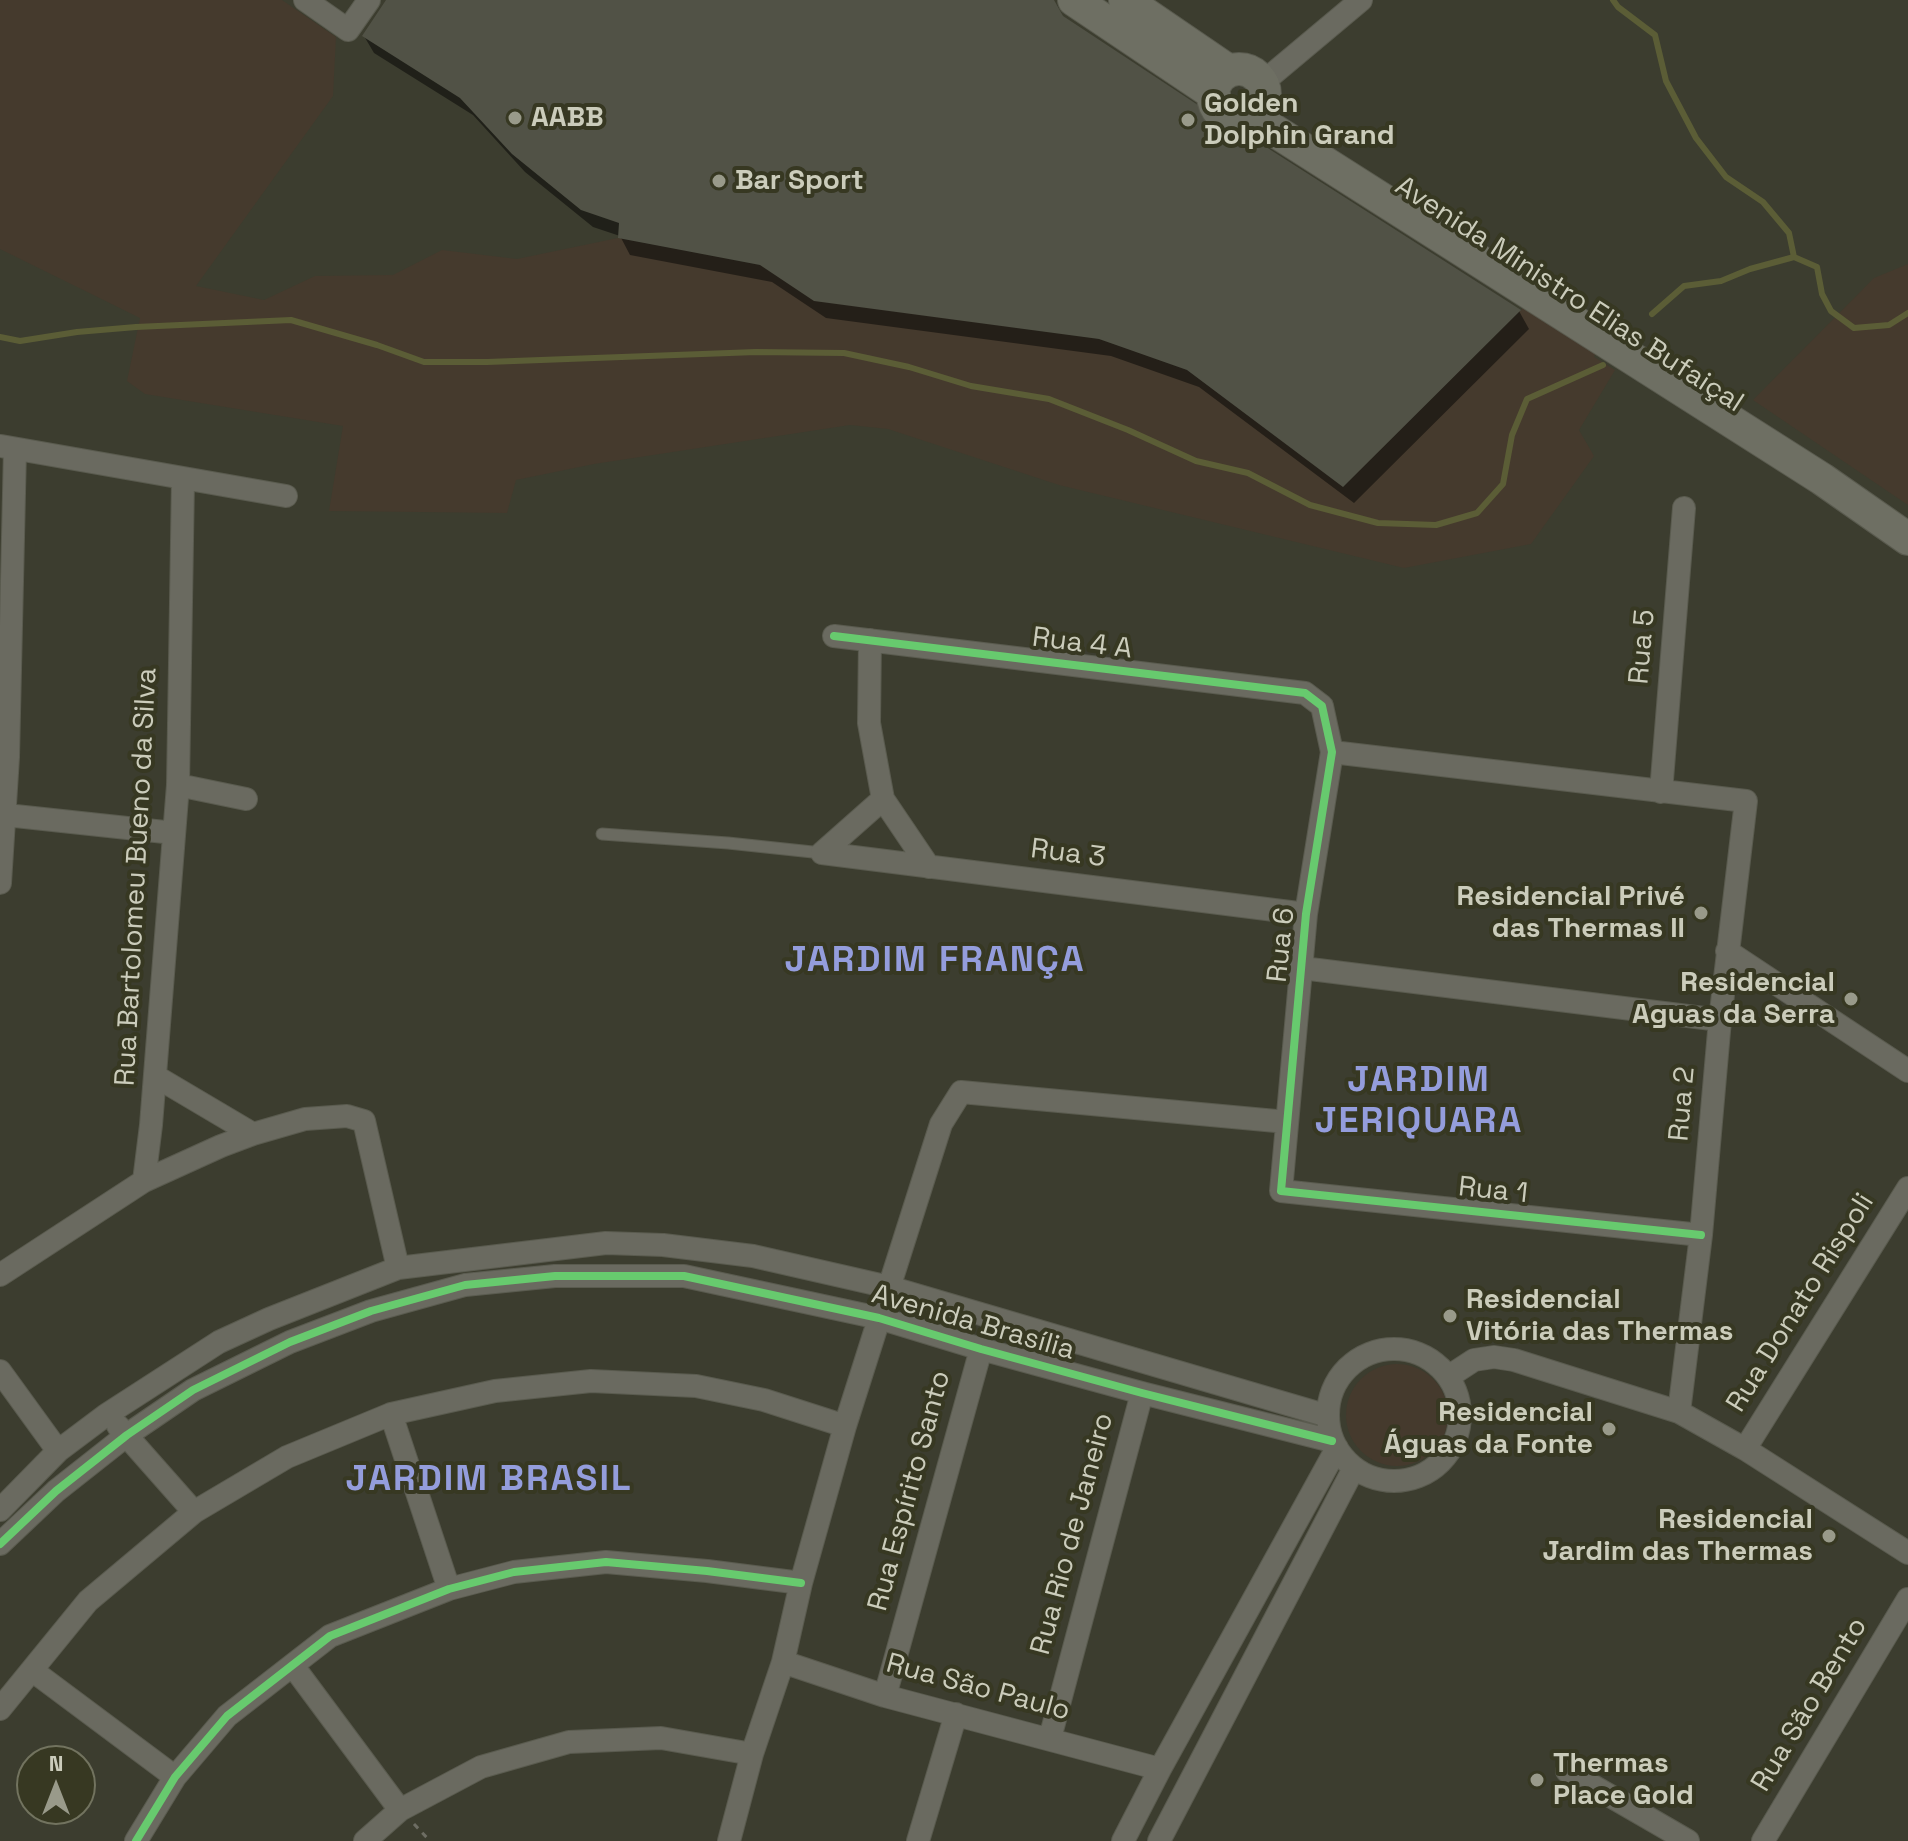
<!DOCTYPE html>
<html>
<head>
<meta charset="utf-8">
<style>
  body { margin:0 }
  #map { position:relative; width:1908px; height:1841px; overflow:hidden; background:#3c3d2f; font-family:"Space Grotesk",sans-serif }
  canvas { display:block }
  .north { position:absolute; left:16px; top:1745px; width:80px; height:80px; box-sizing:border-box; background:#373822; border:2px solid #72735f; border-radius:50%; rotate:0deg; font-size:22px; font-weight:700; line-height:32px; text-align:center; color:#cbccbb }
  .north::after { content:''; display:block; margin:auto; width:28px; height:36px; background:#999a8a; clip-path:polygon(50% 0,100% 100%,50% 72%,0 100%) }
</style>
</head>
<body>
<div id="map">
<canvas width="1908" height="1841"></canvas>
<div class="north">N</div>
</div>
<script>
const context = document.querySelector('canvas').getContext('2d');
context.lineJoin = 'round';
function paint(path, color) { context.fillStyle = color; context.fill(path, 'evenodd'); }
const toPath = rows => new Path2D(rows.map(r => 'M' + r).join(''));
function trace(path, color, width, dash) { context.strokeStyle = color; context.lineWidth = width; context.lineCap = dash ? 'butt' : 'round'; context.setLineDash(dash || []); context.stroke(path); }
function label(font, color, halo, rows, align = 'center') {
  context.font = font + ' "Space Grotesk",sans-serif'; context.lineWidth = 8; context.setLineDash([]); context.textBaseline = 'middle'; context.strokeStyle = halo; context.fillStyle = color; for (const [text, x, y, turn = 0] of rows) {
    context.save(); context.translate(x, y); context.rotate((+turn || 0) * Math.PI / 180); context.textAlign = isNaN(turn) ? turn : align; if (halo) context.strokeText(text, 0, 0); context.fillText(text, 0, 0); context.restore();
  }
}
const green = toPath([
  [0,0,282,0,336,37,333,96,196,286,264,300,315,276,393,275,442,250,517,259,618,238,760,265,827,302,1099,339,1187,370,1343,486,1526,305,1597,349,1594,357,1615,370,1579,430,1594,456,1531,544,1404,568,1059,485,888,429,850,425,594,464,516,480,507,513,329,511,343,426,145,394,127,381,140,318,0,249],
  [1908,264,1908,505,1753,400,1874,278],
  '1346 1415a51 51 0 1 1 102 0a51 51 0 1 1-102 0Z'
]);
const shadow = toPath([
  [388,0,1050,0,1063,18,1218,127,1519,311,1529,329,1354,503,1199,387,1111,356,826,318,772,282,630,255,620,236,593,227,525,172,473,115,374,53,364,36]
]);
const stream = toPath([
  [1613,0,1618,7,1655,35,1666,81,1696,138,1726,177,1763,202,1789,233,1794,257],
  [1652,314,1684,286,1721,281,1750,269,1794,257,1817,267,1822,294,1831,311,1854,328,1889,325,1908,313],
  [0,337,20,341,77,332,136,327,291,320,377,345,424,362,487,362,756,352,844,353,909,367,971,386,1049,399,1128,430,1196,461,1248,473,1310,505,1378,523,1436,525,1477,513,1503,484,1512,435,1527,399,1603,365]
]);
const building = toPath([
  [386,0,1054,0,1063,16,1207,111,1219,126,1241,131,1521,310,1343,487,1187,370,1099,339,814,301,760,265,618,238,619,223,581,210,512,154,460,98,362,36]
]);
const path = toPath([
  [414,1824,430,1841]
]);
const service = toPath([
  [602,834,728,843,822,853]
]);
const minor = toPath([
  [305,0,348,30,369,0],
  [1262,83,1361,0],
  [1,446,286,496],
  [834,636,1305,693,1322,706,1332,752,1306,914,1281,1191,1701,1235],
  [870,640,869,723,883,799,929,867],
  [1332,752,1746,801,1720,1020,1701,1235,1679,1412],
  [178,785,246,799],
  [1661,792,1684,508],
  [6,815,174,833],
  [822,853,1306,914],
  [822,853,883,799],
  [0,883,8,757,15,449],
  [1727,951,1908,1071],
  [1302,968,1720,1020],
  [155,1076,253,1134,305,1119,347,1116,364,1121,398,1268],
  [144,1181,151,1125,178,785,183,480],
  [0,1275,144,1181,221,1146,253,1134],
  '1328 1415a66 66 0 1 1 132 0a66 66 0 1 1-132 0Z',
  [0,1371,58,1451],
  [1448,1377,1474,1360,1494,1357,1514,1360,1679,1412,1745,1449,1908,1553],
  [391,1414,449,1589],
  [118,1426,194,1512],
  [1745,1449,1908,1188],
  [0,1510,58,1451,106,1415,219,1342,269,1319,398,1268,606,1243,663,1245,753,1256,889,1287,1328,1416],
  [0,1544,56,1491,127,1435,193,1390,290,1342,371,1311,465,1285,555,1276,684,1276,879,1318,981,1349,1142,1393,1332,1441],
  [783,1662,885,1696,1160,1769],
  [293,1666,400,1810],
  [33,1671,175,1777],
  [885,1696,981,1349],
  [0,1709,88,1601,194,1512,287,1457,391,1414,495,1391,591,1381,696,1386,764,1400,845,1426],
  [1050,1738,1142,1393],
  [1567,1771,1688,1841],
  [136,1841,175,1777,227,1716,330,1636,449,1589,514,1572,606,1562,707,1571,801,1583],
  [365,1841,400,1810,481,1767,569,1742,661,1738,752,1754],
  [729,1841,752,1754,783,1662,801,1583,845,1426,941,1124,961,1092,1287,1122],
  [918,1841,956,1714],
  [1123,1841,1160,1769,1337,1448],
  [1159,1841,1354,1468],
  [1763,1841,1908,1599]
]);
const secondary = toPath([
  [1074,0,1214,94],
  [1125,0,1229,71],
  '1213 95a26 26 0 1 1 52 0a26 26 0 1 1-52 0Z',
  [1253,117,1822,479,1908,539]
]);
const cycleway = toPath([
  [834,636,1305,693,1322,706,1332,752,1306,914,1281,1191,1701,1235],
  [0,1544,56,1491,127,1435,193,1390,290,1342,371,1311,465,1285,555,1276,684,1276,879,1318,981,1349,1142,1393,1332,1441],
  [136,1841,175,1777,227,1716,330,1636,449,1589,514,1572,606,1562,707,1571,801,1583]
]);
const markers = [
  [515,118,8,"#999a8a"],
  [1188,120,8,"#999a8a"],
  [719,181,8,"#999a8a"],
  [1701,913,8,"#999a8a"],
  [1851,999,8,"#999a8a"],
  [1450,1316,8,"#999a8a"],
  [1609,1429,8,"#999a8a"],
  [1829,1536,8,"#999a8a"],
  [1537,1780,8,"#999a8a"]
];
const poiNames = [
  ["Golden",1204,104],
  ["Dolphin Grand",1204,136],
  ["AABB",531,118],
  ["Bar Sport",735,181],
  ["Residencial Privé",1685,897,"right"],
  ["das Thermas II",1685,929,"right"],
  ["Residencial",1835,983,"right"],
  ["Aguas da Serra",1835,1015,"right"],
  ["Residencial",1466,1300],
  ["Vitória das Thermas",1466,1332],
  ["Residencial",1593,1413,"right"],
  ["Águas da Fonte",1593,1445,"right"],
  ["Residencial",1813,1520,"right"],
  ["Jardim das Thermas",1813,1552,"right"],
  ["Thermas",1553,1764],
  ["Place Gold",1553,1796]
];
const streetNames = [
  ["Avenida Ministro Elias Bufaiçal",1569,295,33],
  ["Rua 4 A",1082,644,7],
  ["Rua 5",1643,647,-85],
  ["Rua 3",1068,854,7],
  ["Rua Bartolomeu Bueno da Silva",137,877,-87],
  ["Rua 6",1282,945,-84],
  ["Rua 2",1683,1104,-85],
  ["Rua 1",1493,1191,6],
  ["Rua Donato Rispoli",1801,1303,-58],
  ["Avenida Brasília",973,1323,16],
  ["Rua Espírito Santo",910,1491,-75],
  ["Rua Rio de Janeiro",1073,1534,-75],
  ["Rua São Paulo",978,1688,15],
  ["Rua São Bento",1810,1705,-59]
];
const districtNames = [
  ["JARDIM FRANÇA",935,961],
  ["JARDIM",1419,1081],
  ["JERIQUARA",1419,1122],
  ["JARDIM BRASIL",489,1480]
];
paint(green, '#453a2d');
paint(shadow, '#0007');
trace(stream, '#5b5d36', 6);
paint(building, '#515246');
trace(service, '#5a5b4f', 13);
trace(minor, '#5a5b4f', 24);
trace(secondary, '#5a5b4f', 34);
trace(path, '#6d6d63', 3, [6, 6]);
trace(service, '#6a6a60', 11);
trace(minor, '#6a6a60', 22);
trace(secondary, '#6e6f63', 32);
trace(cycleway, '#67ca6e', 8);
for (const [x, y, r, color] of markers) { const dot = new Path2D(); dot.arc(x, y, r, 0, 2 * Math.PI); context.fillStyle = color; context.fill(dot); trace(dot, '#373822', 3); }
label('bold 28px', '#cbccbb', '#373822', poiNames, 'left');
label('28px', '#cbccbb', '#373822', streetNames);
context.letterSpacing = '2px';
label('bold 36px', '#949ddc', '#373822', districtNames);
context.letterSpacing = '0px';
</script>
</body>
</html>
